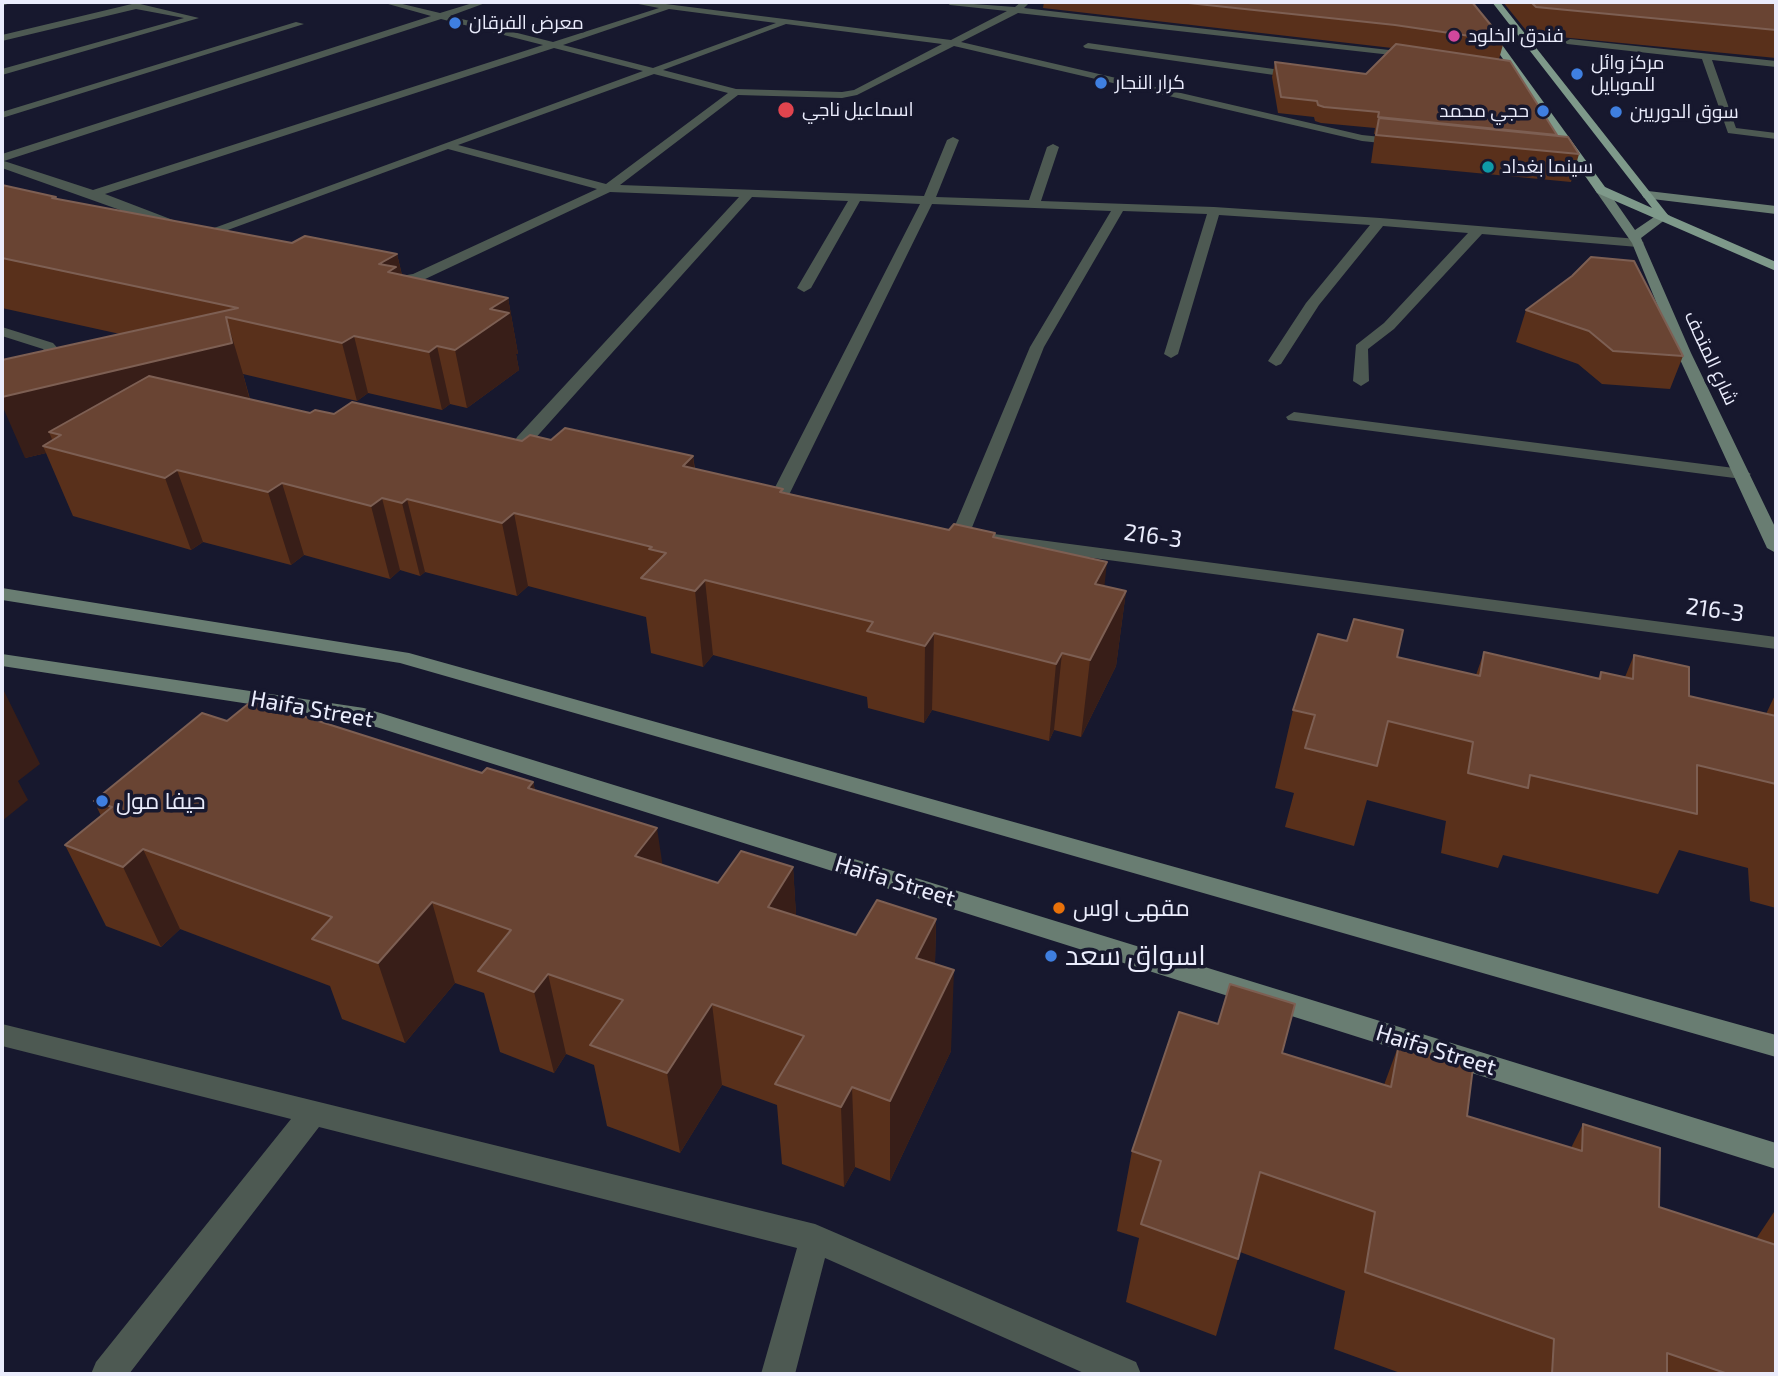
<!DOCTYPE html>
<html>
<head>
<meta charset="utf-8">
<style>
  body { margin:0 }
  #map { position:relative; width:1778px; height:1376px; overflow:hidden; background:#17182e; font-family:"Exo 2",sans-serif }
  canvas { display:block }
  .frame { position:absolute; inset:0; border:4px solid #eaecfc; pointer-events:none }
</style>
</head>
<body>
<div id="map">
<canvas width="1778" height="1376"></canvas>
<div class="frame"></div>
</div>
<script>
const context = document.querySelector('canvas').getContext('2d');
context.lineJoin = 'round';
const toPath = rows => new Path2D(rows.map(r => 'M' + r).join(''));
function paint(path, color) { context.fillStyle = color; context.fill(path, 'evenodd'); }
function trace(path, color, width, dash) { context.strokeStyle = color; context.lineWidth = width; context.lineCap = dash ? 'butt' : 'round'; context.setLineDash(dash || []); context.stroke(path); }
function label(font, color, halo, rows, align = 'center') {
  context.font = font + ' "Exo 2",Cairo,sans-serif'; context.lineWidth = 7; context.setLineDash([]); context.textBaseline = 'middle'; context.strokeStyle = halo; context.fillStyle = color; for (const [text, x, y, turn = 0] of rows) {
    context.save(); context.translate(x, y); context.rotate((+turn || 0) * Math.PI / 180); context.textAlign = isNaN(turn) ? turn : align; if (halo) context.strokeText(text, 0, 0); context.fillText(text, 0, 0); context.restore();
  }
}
const lane = toPath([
  [2,327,53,343,65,356,52,370,2,389,2,379,42,364,49,356,43,349,2,336,2,327]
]);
const street = toPath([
  [2,2,13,2,2,6,2,2],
  [381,2,394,2,440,13,476,2,488,2,450,16,553,42,659,8,628,2,650,2,951,40,1007,11,950,5,946,2,1015,7,1021,2,1030,2,1024,8,1415,53,1418,54,1418,58,1018,13,961,42,1362,135,1400,139,1406,142,1400,145,1362,141,954,46,857,95,842,98,738,95,620,185,924,196,947,140,953,137,959,140,936,197,1029,200,1047,147,1053,144,1059,147,1041,201,1214,207,1380,218,1638,239,1644,243,1638,247,1482,234,1394,329,1368,349,1369,381,1361,386,1353,381,1356,345,1384,323,1468,233,1383,226,1319,305,1281,364,1276,366,1268,361,1306,303,1370,225,1219,215,1178,354,1171,358,1164,354,1207,214,1123,211,1044,347,969,535,960,540,951,535,1030,347,1111,211,932,204,785,503,776,508,767,503,920,204,860,201,811,288,804,292,797,288,848,201,752,197,532,442,536,453,547,463,539,468,523,459,515,441,517,437,739,197,610,192,421,281,383,285,383,279,413,274,597,189,448,149,206,238,201,239,195,235,643,71,554,48,105,194,186,225,188,228,182,232,2,168,2,154,431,16,381,2],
  [669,9,776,23,653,68,563,45,669,9],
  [441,19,543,45,93,190,4,161,441,19],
  [786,24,942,44,854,90,842,92,736,89,663,70,786,24],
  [654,74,728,93,606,184,458,145,654,74],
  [136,3,199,18,2,75,2,69,184,18,136,9,2,41,2,35,136,3],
  [296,22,304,24,2,118,2,112,296,22],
  [1570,39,1776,61,1776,67,1712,60,1736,128,1776,133,1776,139,1728,133,1702,59,1567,44,1565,42,1570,39],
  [1088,43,1302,73,1307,76,1302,79,1085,48,1083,46,1088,43],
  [1294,412,1742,469,1751,474,1742,479,1288,420,1286,417,1294,412],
  [994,534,1776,637,1776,649,988,544,985,540,988,536,994,534],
  [2,1024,815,1224,1136,1362,1141,1374,1086,1374,825,1258,795,1374,761,1374,797,1248,319,1127,129,1374,91,1374,96,1362,291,1119,2,1046,2,1024]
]);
const secondary = toPath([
  [1601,186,1605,187,1635,230,1660,213,1664,212,1670,216,1641,238,1691,353,1776,529,1776,553,1767,548,1677,353,1632,243,1595,190,1601,186],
  [1648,191,1776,206,1776,214,1644,198,1642,195,1648,191],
  [2,588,409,653,1776,1035,1776,1057,400,663,2,600,2,588],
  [2,654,364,708,1776,1143,1776,1169,354,720,2,666,2,654]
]);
const primary = toPath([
  [1463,2,1471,2,1605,187,1652,208,1492,2,1500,2,1668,215,1776,262,1776,271,1597,193,1463,2]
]);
const wall = toPath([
  [1044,2,1472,2,1504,41,1499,59,1557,135,1579,154,1571,182,1371,163,1375,134,1374,134,1375,128,1321,123,1315,121,1314,117,1278,113,1272,77,1275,62,1366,74,1392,48,1043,8],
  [1503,2,1776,2,1776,58,1529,34],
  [2,185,57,199,292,243,397,254,402,275,508,298,518,354,516,354,519,370,467,408,450,404,442,410,368,393,357,401,243,374,250,399,310,413,334,414,522,441,551,440,693,456,695,469,783,492,949,530,995,537,1105,586,1126,591,1116,666,1081,737,1054,730,1049,741,932,710,924,723,868,708,867,697,713,655,703,667,651,653,646,617,528,586,517,596,425,572,420,576,400,570,390,579,304,555,291,565,203,542,191,550,73,516,46,453,25,458,120,334,2,308],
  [1526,310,1683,356,1670,389,1602,384,1578,364,1516,342],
  [1484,652,1598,678,1601,672,1625,677,1634,655,1689,696,1766,714,1776,693,1776,908,1750,901,1748,868,1679,850,1658,894,1503,855,1498,868,1441,853,1446,821,1367,800,1354,846,1285,827,1294,793,1275,788,1293,710,1476,675],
  [298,709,300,715,482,773,533,782,535,790,663,865,718,883,793,867,796,916,856,935,936,919,935,964,951,1051,890,1181,855,1167,844,1187,782,1164,777,1105,722,1085,680,1153,607,1126,594,1065,566,1054,554,1073,500,1052,484,993,455,983,405,1043,342,1019,330,986,180,929,161,947,106,926,65,845,101,816,94,801,227,721],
  [1399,1044,1467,1116,1571,1148,1583,1124,1659,1207,1756,1239,1776,1209,1776,1374,1403,1374,1334,1349,1345,1291,1240,1252,1216,1336,1126,1302,1139,1238,1117,1231,1132,1151,1384,1085]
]);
const shadedWall = toPath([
  [397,254,409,307,379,264],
  [508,298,518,354,516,354,519,370,467,408,455,350,490,309],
  [226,317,243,374,250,401,61,435,49,432,56,449,43,446,46,453,25,458,2,405,2,397],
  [354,336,368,393,357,401,342,343],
  [437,346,450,404,442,410,429,352],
  [693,456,700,527,683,466],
  [177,470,203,542,191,550,165,478],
  [282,483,304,555,291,565,268,492],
  [382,498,400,570,390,579,371,506],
  [407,499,425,572,420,576,402,503],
  [514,513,528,586,517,596,502,523],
  [1107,562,1099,637,1095,584],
  [705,580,713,655,703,667,695,591],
  [1126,591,1116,666,1081,737,1090,660],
  [934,633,932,710,924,723,925,646],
  [1062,653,1054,730,1049,741,1056,664],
  [2,687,40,764,18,781,28,800,2,821],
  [533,782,550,862,528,788],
  [657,828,669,908,635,856],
  [143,849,180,929,161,947,123,867],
  [793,867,798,947,768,907],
  [432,902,455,983,405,1043,378,963],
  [936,919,934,999,916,958],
  [954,970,951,1051,890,1181,890,1101],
  [548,974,566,1054,554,1073,534,992],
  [712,1004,722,1085,680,1153,667,1073],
  [852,1087,855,1167,844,1187,841,1107]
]);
const building = toPath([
  [1179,2,1472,2,1504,41,1395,25,1179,2],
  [1531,2,1776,2,1776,30,1536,7,1531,2],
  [1396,44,1510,61,1557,135,1378,117,1379,112,1324,107,1318,105,1317,101,1281,97,1275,62,1366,74,1396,44],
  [1379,118,1568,137,1579,154,1376,135,1379,118],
  [2,185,56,197,52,198,292,243,305,236,397,254,379,264,396,267,388,272,508,298,490,309,509,313,455,350,437,346,429,352,354,336,342,343,226,317,232,343,2,397,2,360,238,308,2,258,2,185],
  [1591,257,1634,261,1683,356,1613,351,1589,331,1526,310,1572,276,1591,257],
  [149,376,310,413,315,410,334,414,352,402,522,441,530,435,551,440,565,428,693,456,683,466,783,489,780,492,949,530,954,524,995,533,993,537,1107,562,1095,584,1126,591,1090,660,1062,653,1056,664,934,633,925,646,867,631,873,622,705,580,695,591,641,578,666,553,649,549,652,547,514,513,502,523,407,499,402,503,382,498,371,506,282,483,268,492,177,470,165,478,43,446,61,435,49,432,149,376],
  [1354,619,1403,630,1397,657,1480,676,1484,652,1600,679,1601,672,1633,679,1634,655,1689,667,1689,696,1776,716,1776,784,1697,765,1697,814,1530,775,1528,788,1468,773,1473,742,1388,721,1377,766,1305,748,1315,715,1293,710,1318,634,1347,641,1354,619],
  [258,696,298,709,293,713,482,773,487,768,533,782,528,788,657,828,635,856,718,883,741,851,793,867,768,907,856,935,877,900,936,919,916,958,954,970,890,1101,852,1087,841,1107,775,1084,804,1036,712,1004,667,1073,590,1045,623,1000,548,974,534,992,478,971,511,930,432,902,378,963,312,939,332,917,143,849,123,867,65,845,112,807,94,801,202,713,227,721,258,696],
  [1230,984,1295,1004,1282,1053,1391,1087,1399,1044,1473,1067,1467,1116,1582,1151,1583,1124,1660,1148,1659,1207,1776,1245,1776,1374,1728,1374,1667,1353,1667,1374,1552,1374,1554,1339,1365,1272,1375,1212,1260,1172,1238,1259,1141,1224,1161,1161,1132,1151,1179,1012,1218,1024,1230,984]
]);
const markers = [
  [455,23,7,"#3f7fe0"],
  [1454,36,7,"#d1479c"],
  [1577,74,7,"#3f7fe0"],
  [1101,83,7,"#3f7fe0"],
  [786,110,9,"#e0444e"],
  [1543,111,7,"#3f7fe0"],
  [1616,112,7,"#3f7fe0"],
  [1488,167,7,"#0f9aa8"],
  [102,801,7,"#3f7fe0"],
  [1059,908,7,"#e8710a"],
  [1051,956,7,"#3f7fe0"]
];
const farPoinames = [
  ["معرض الفرقان",469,23],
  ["فندق الخلود",1468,36],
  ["مركز وائل",1591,63],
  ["للموبايل",1591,85],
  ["كرار النجار",1115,83],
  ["اسماعيل ناجي",802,110],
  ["حجي محمد",1529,111,"right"],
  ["سوق الدوريين",1630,112],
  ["سينما بغداد",1502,167]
];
const farStreetnames = [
  ["شارع المتحف",1711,358,65]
];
const streetNames = [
  ["216-3",1153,536,8],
  ["216-3",1715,610,8],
  ["Haifa Street",312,709,10],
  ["Haifa Street",895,881,17],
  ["Haifa Street",1436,1050,17]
];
const poiNames = [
  ["حيفا مول",116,801],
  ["مقهى اوس",1073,908]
];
const nearPoinames = [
  ["اسواق سعد",1065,956]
];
paint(lane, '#4d5952');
paint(street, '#4d5952');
paint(secondary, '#697d72');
paint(primary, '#7e998a');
paint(wall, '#59301b');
paint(shadedWall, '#381e18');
paint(building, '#694433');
trace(building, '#7d5f53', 2);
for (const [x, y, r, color] of markers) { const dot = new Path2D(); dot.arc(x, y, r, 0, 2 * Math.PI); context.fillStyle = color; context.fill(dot); trace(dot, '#17182e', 2.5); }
label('19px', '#eaecfc', '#17182e', farPoinames, 'left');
label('19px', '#eaecfc', '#17182e', farStreetnames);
label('23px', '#eaecfc', '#17182e', streetNames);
label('23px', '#eaecfc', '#17182e', poiNames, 'left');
label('28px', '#eaecfc', '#17182e', nearPoinames, 'left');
</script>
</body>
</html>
